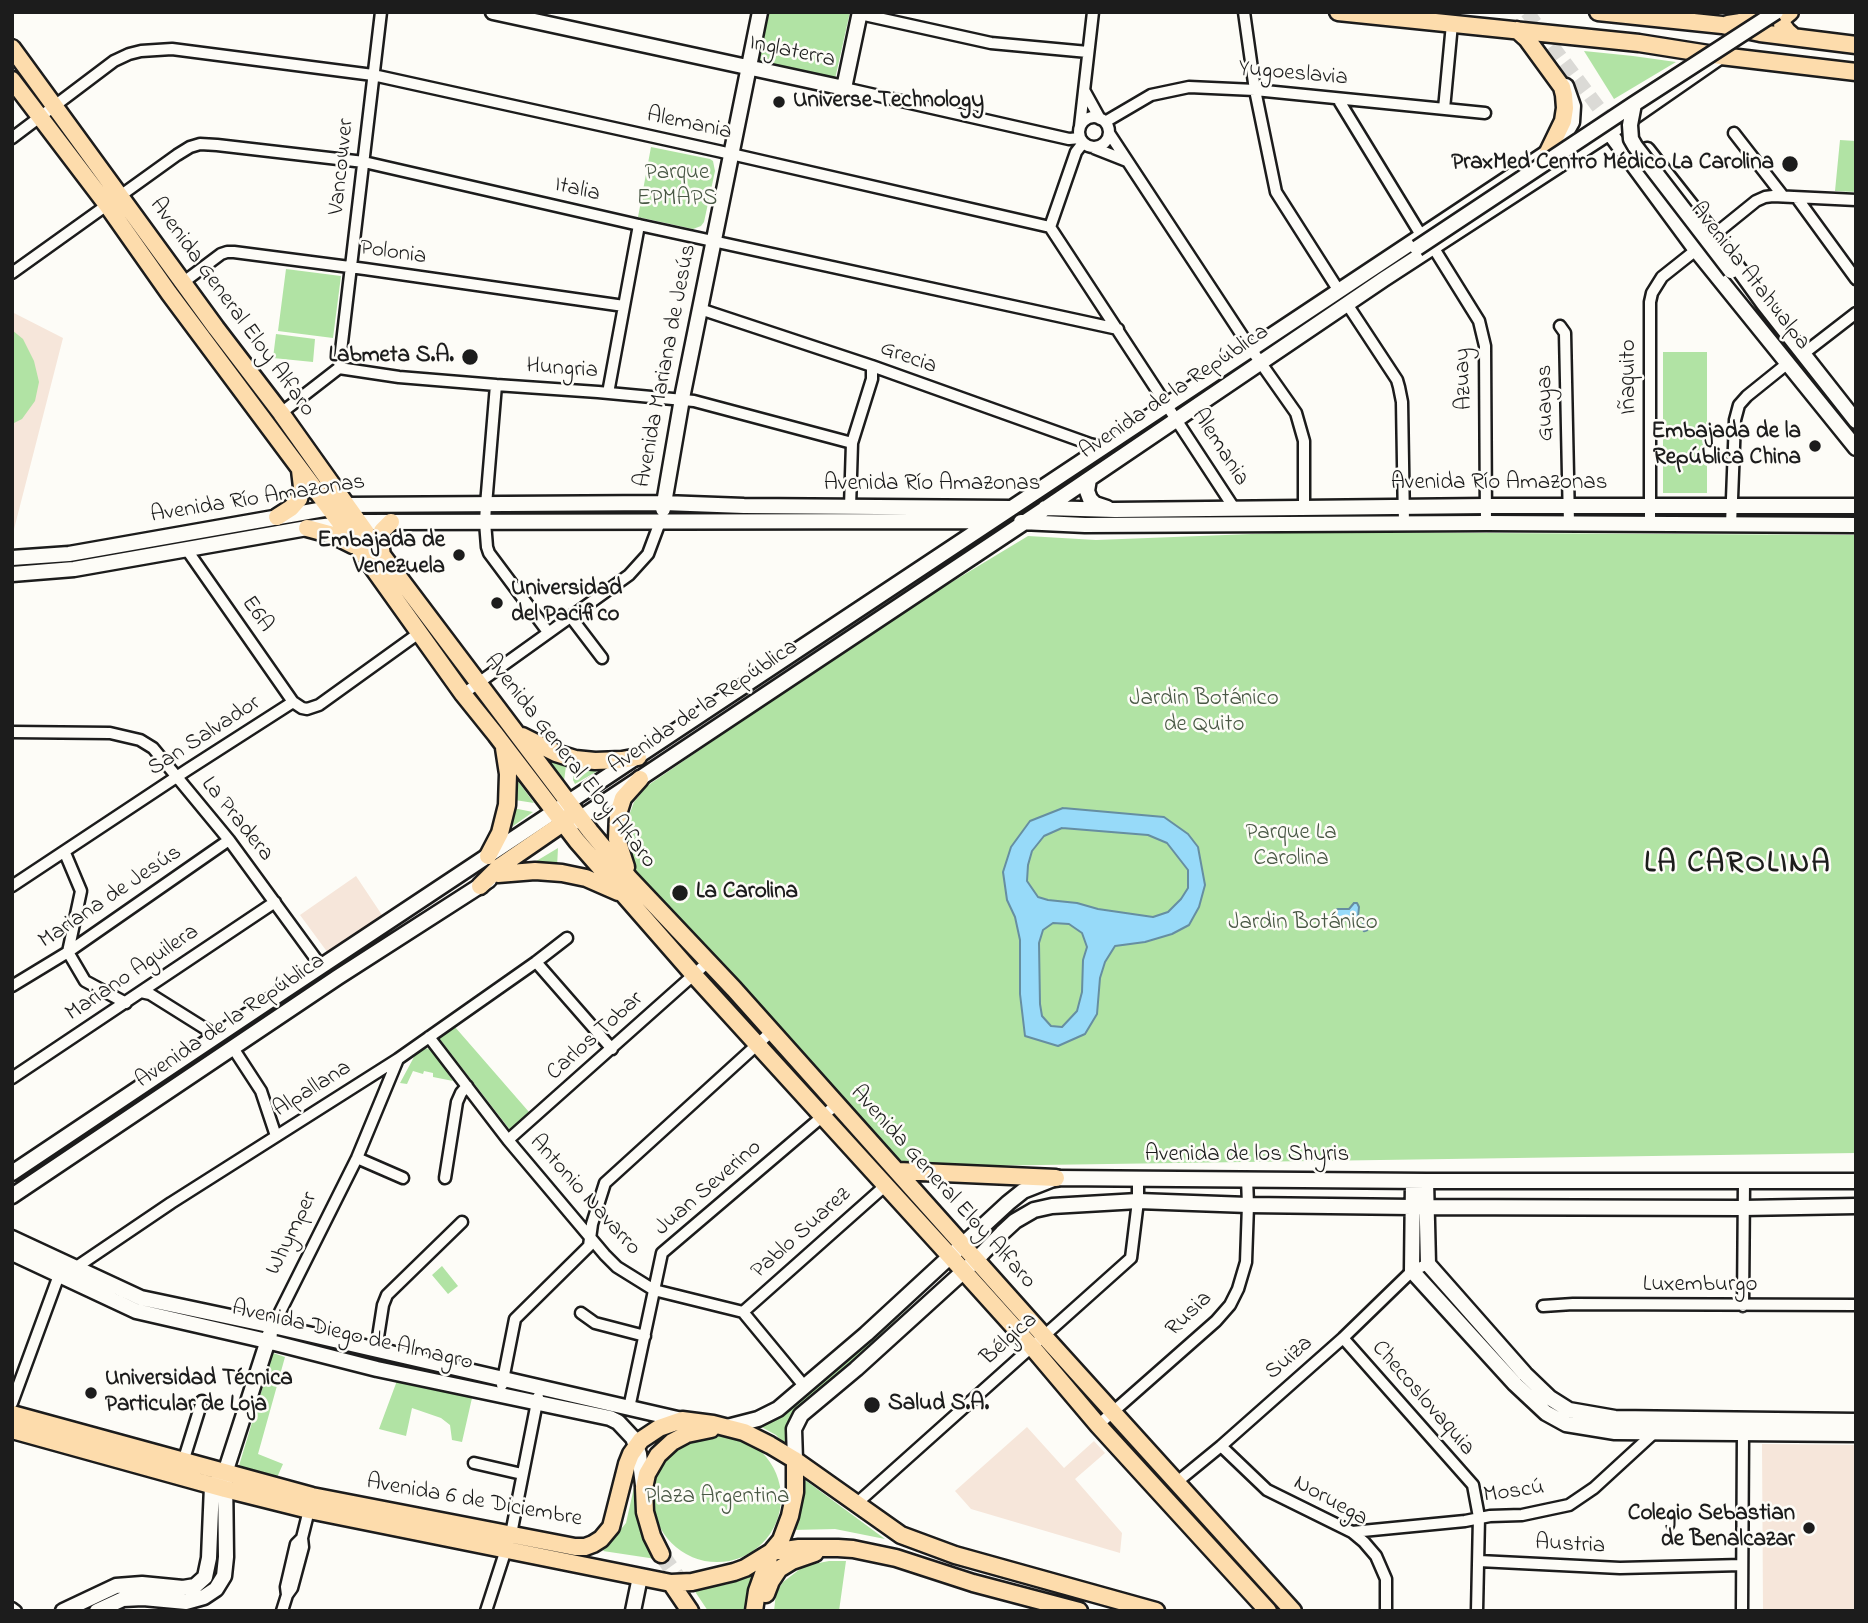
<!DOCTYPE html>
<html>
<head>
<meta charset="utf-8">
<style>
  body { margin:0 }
  #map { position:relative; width:1868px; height:1623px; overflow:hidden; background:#fdfcf7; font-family:"Indie Flower",sans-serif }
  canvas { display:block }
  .frame { position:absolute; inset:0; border:14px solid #1c1c1c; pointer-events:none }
</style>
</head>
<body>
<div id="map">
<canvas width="1868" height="1623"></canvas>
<div class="frame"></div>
</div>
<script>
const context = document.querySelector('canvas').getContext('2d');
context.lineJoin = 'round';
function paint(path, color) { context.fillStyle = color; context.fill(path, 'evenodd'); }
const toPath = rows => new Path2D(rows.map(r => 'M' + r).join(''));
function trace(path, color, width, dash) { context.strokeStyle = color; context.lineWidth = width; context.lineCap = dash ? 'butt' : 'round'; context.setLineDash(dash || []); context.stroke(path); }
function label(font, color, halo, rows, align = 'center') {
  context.font = font + ' "Indie Flower",sans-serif'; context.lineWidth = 5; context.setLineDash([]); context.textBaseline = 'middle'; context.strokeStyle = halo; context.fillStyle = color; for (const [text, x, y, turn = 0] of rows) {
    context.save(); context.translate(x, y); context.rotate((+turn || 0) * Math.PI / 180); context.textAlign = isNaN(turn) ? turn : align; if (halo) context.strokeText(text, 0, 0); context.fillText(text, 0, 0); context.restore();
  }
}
const built = toPath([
  [12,312,63,338,12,537],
  [356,876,382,915,328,953,300,915],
  [1027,1427,1064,1468,1094,1441,1105,1453,1075,1479,1122,1533,1120,1553,971,1509,955,1491],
  [1762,1444,1856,1445,1856,1611,1763,1611]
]);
const green = toPath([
  [767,12,850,12,835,79,757,61],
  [1584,51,1633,56,1676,62,1614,99],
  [1840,140,1856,141,1856,192,1835,191],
  [651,147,710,159,713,161,715,171,704,222,701,226,693,229,638,217],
  [286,269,341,276,333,338,278,331],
  [12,330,23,339,34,361,39,382,35,401,22,419,12,424],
  [276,334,315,339,313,362,273,358],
  [1663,352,1707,352,1707,493,1663,493],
  [1303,532,1856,535,1856,1153,904,1167,781,1033,638,874,631,863,626,851,625,835,627,821,634,802,647,786,889,620,1028,536,1096,540],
  [536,748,564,762,566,766,564,781,562,783],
  [577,764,608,765,575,784,573,780,574,767],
  [512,773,534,803,515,800],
  [513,808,533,812,506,831],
  [558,848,557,867,528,866],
  [455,1027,529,1112,510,1130,439,1038],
  [422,1048,431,1049,453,1081,433,1077,433,1073,424,1071,423,1074,413,1071,407,1084,400,1083,414,1057],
  [442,1266,458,1286,448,1294,432,1275],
  [922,1291,924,1293,797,1413,788,1427,786,1446,776,1435,756,1424,769,1423,783,1416],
  [273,1353,285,1357,258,1454,283,1464,275,1482,238,1469],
  [398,1378,472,1398,462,1442,452,1440,450,1425,441,1418,412,1408,406,1436,379,1429],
  '653 1498a64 64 0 1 1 128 0a64 64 0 1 1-128 0Z',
  [801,1477,885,1539,835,1529,792,1530],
  [635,1483,644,1530,656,1559,603,1551,626,1523],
  [829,1561,846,1561,839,1611,774,1611,776,1593,783,1582,804,1566],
  [756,1570,747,1611,708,1611,694,1590,729,1584]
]);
const water = toPath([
  [1063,808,1164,817,1188,834,1198,847,1205,885,1199,907,1189,925,1172,934,1145,942,1115,946,1105,962,1100,978,1097,1014,1085,1034,1058,1046,1025,1036,1020,994,1020,940,1015,917,1007,900,1003,872,1011,847,1030,821,1063,808],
  [1062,828,1148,835,1167,843,1188,870,1188,888,1181,899,1168,912,1153,917,1098,909,1077,903,1048,900,1038,897,1027,881,1028,865,1032,851,1044,836,1062,828],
  [1053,923,1069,924,1082,933,1087,947,1083,960,1082,992,1077,1011,1062,1027,1051,1026,1042,1016,1040,1004,1039,943,1043,930,1053,923],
  [1354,903,1357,903,1359,907,1358,917,1355,922,1352,924,1346,919,1341,925,1334,920,1335,916,1333,914,1334,911,1338,909,1349,909,1354,903]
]);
const stream = toPath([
  [1358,917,1363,922,1364,931,1367,930,1368,920,1371,928,1374,926]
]);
const secondaryTunnel = toPath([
  [1527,12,1616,131]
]);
const primaryTunnel = toPath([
  [661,1554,686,1589]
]);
const street = toPath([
  [1244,12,1255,90,1276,192,1339,291],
  [860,14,991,43,1088,52],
  [844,88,1069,139,1080,138],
  [1084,90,1100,119],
  [1338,99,1421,235],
  [1444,109,1452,24],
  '1079 132a15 15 0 1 1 30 0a15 15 0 1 1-30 0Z',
  [1105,122,1151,95,1189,87,1255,90,1485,113],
  [1080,126,1093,12],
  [1109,133,1251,349,1296,413,1304,441,1304,507],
  [1734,133,1783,196],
  [12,138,114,61,129,54,141,51,172,49,373,75,718,151,1050,227,1234,508],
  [1094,148,1127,161],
  [120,196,177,155,190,147,200,144,217,145,364,162,639,225,1118,329],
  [1797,198,1856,279],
  [1050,227,1076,152,1083,143],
  [1714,235,1756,201,1765,197,1773,196,1856,200],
  [1433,247,1479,321,1485,346,1486,523],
  [12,273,107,205],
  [181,284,221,254,227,252,234,252,365,269,624,306],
  [1347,304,1397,380,1399,387,1402,402,1404,523],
  [700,309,872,366,1090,444,1103,447],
  [1560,326,1565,333,1569,523],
  [1803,354,1856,313],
  [339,368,381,12],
  [496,385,486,505,485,522,487,547,489,553,548,632],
  [608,393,639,225],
  [281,413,339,368,399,377,496,385,598,392,694,401,852,443],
  [850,507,852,443,872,379,872,366],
  [1650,524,1650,302,1652,293,1662,277,1696,250],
  [1731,525,1735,420,1739,405,1747,396,1788,363],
  [187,550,293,702,302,708,307,709,319,705,419,633],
  [570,616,602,658],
  [463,694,629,575,648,554,660,522],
  [12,732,110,733,140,740,153,748,229,840,321,966],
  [65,853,81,891,68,952,85,981,126,1003],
  [12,886,187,770,293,702],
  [536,962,612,1049],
  [12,986,68,952,229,840],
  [141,992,150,994,217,1036],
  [429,1037,508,1140,605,1255,617,1267,654,1290,743,1312,805,1387],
  [233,1048,261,1091,276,1136],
  [12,1078,275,902],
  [508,1140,708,962],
  [357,1158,403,1178],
  [445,1178,457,1102,461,1093,467,1086],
  [75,1268,171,1203,398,1059,536,962,567,938],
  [1543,1306,1573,1304,1856,1305],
  [1743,1306,1744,1182],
  [743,1312,886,1185],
  [581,1313,595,1323,645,1336],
  [273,1326,357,1158,398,1059],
  [1343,1338,1473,1485,1479,1517,1477,1611],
  [376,1350,383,1305,387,1295,462,1222],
  [502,1385,515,1319,589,1246,592,1224,605,1183,771,1032],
  [12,1403,59,1275],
  [629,1408,662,1253,837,1104],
  [1098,1425,1216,1321,1230,1305,1238,1289,1246,1262,1248,1205,1247,1178],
  [1221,1446,1267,1490,1352,1532,1364,1542,1376,1556,1386,1579,1386,1611],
  [183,1462,202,1401],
  [474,1463,522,1474],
  [1177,1482,1221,1446,1343,1338,1412,1271,1428,1264],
  [856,1504,1131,1258,1138,1201,1138,1179],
  [1352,1532,1465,1521,1490,1516,1522,1515,1569,1505,1594,1488,1655,1432],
  [1479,1561,1620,1568,1742,1565],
  [287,1595,292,1588,303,1547,302,1538,309,1510],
  [12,1608,16,1611],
  [282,1611,287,1595,286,1587,296,1544,302,1538],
  [486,1611,511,1534,538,1397],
  [1742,1611,1743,1433]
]);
const secondary = toPath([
  [493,12,844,88,860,12],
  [1609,132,1696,250,1856,448],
  [1647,150,1714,235,1764,304,1856,421],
  [1089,479,1087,491,1090,499,1095,504,1107,508],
  [1045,508,1115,510,1486,506,1856,506],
  [663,509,683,393,760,12],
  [1021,522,1085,525,1486,523,1856,525],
  [12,558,69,554,347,505,664,503,744,506,1011,508],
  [12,574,74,569,307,528,360,522,990,521],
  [573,823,1046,508,1384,279,1636,115,1721,56],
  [12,1173,284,991,1548,152,1564,136,1572,122,1573,106,1566,86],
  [1413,1181,1412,1271,1515,1384,1546,1413,1566,1424,1615,1432,1856,1434],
  [1426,1181,1428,1264,1525,1374,1550,1398,1569,1410,1615,1418,1856,1421],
  [12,1196,338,977,489,880],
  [12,1238,141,1298,273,1326,682,1420],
  [12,1253,136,1311,267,1341,377,1369,610,1418,618,1422,633,1438,639,1454,643,1485],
  [727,1427,758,1419,778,1409,866,1334,1008,1203,1023,1191,1056,1178,1426,1181,1856,1181],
  [795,1460,794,1429,801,1415,856,1369,976,1260,1002,1233,1015,1221,1034,1210,1052,1206,1138,1201,1248,1205,1412,1207,1743,1208,1856,1206],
  [63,1611,116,1586,142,1584,183,1588,195,1586,205,1577,209,1558,212,1486,219,1480],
  [97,1611,123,1599,143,1598,186,1602,204,1597,216,1589,224,1576,226,1557,225,1473,270,1334],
  [633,1611,640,1577]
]);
const primary = toPath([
  [1338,12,1639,43,1721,56,1856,72],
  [1598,12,1722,25,1760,33,1856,45],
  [1790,12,1783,18,1782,24,1787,31,1794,37],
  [1728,24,1741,22,1758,12],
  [1517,30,1527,39,1562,87,1564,95,1565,108,1563,121,1548,152],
  [12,48,216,328,281,413,382,555,590,831,630,879,734,989,1044,1336,1293,1611],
  [12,80,107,205,169,293,353,540,463,694,496,735,577,841,694,975,950,1256,1032,1347,1098,1425,1268,1611],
  [277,517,291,508,299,499,302,487,300,470],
  [307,528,333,535,353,545],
  [382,555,380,543,382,531,391,522],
  [522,736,556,753,575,759,595,761,622,760,638,757],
  [488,856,500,833,507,805,508,774,504,748],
  [626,867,617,839,618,814,623,798,640,779],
  [498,874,535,871,562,873,586,878,618,892],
  [480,886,499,867,563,823,570,816],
  [898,1171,1056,1178],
  [12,1414,312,1496,575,1547,585,1547,593,1544,601,1539,611,1527,627,1464,631,1454,641,1440,659,1428,682,1420,713,1424,744,1432,770,1445,795,1460,901,1535,955,1555,1156,1611],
  [12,1430,225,1489,309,1510,671,1583,692,1582,734,1572,745,1568,771,1552,799,1548,838,1548,853,1549,896,1558,973,1583,1079,1611],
  [661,1554,652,1536,645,1512,644,1488,647,1474,658,1455,672,1442,687,1434,711,1429],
  [671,1583,690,1611],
  [766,1594,771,1581,779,1569,792,1561,815,1553],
  [754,1611,757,1591,771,1552,781,1540,790,1516,795,1492,795,1460]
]);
const secondaryBridge = toPath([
  [1634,104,1630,125,1631,139,1635,146,1731,271],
  [1417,248,1634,104,1776,12]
]);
const markers = [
  [779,102,7,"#1c1c1c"],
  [1790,164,9,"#1c1c1c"],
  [470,357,9,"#1c1c1c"],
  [1815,446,7,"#1c1c1c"],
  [459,555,7,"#1c1c1c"],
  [497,603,7,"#1c1c1c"],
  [680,893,9,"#1c1c1c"],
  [91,1393,7,"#1c1c1c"],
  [872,1405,9,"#1c1c1c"],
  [1809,1528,7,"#1c1c1c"]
];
const streetNames = [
  ["Inglaterra",792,53,12],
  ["Yugoeslavia",1293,75,5],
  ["Alemania",689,125,12],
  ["Vancouver",343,167,-84],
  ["Italia",577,191,13],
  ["Polonia",393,254,8],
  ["Avenida Atahualpa",1749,277,52],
  ["Avenida General Eloy Alfaro",231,308,54],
  ["Grecia",908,359,20],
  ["Avenida Mariana de Jesús",667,366,-79],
  ["Hungria",562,370,4],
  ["Iñaquito",1630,377,-90],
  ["Azuay",1465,379,-92],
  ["Avenida de la República",1175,393,-34],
  ["Guayas",1547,403,-91],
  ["Alemania",1219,448,57],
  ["Avenida Río Amazonas",1499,484],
  ["Avenida Río Amazonas",932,485],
  ["Avenida Río Amazonas",258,500,-9],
  ["E6A",256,615,55],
  ["Avenida de la República",704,708,-34],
  ["San Salvador",205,737,-33],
  ["Avenida General Eloy Alfaro",569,762,52],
  ["La Pradera",236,820,51],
  ["Mariana de Jesús",111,898,-34],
  ["Mariano Aguilera",133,974,-34],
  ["Avenida de la República",231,1022,-34],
  ["Carlos Tobar",596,1037,-42],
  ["Alpallana",313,1090,-32],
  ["Avenida de los Shyris",1247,1156],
  ["Avenida General Eloy Alfaro",942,1188,48],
  ["Juan Severino",709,1189,-41],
  ["Antonio Navarro",584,1196,48],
  ["Whymper",293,1234,-64],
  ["Pablo Suarez",802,1234,-42],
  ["Luxemburgo",1700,1286],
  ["Rusia",1190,1315,-44],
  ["Avenida Diego de Almagro",352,1337,13],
  ["Bélgica",1010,1340,-42],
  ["Suiza",1290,1359,-41],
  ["Checoslovaquia",1422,1399,49],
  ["Moscú",1514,1493,-8],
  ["Avenida 6 de Diciembre",474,1502,10],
  ["Noruega",1330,1502,29],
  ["Austria",1570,1546,3]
];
const poiNames = [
  ["Universe Technology",793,102],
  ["PraxMed Centro Médico La Carolina",1774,164,"right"],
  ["Labmeta S.A.",454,357,"right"],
  ["Embajada de la",1801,433,"right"],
  ["República China",1801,459,"right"],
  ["Embajada de",445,542,"right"],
  ["Venezuela",445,568,"right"],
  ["Universidad",511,590],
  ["del Pacifico",511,616],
  ["La Carolina",696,893],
  ["Universidad Técnica",105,1380],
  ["Particular de Loja",105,1406],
  ["Salud S.A.",888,1405],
  ["Colegio Sebastian",1795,1515,"right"],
  ["de Benalcazar",1795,1541,"right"]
];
const parkNames = [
  ["Parque",677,174],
  ["EPMAPS",677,200],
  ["Jardin Botánico",1204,700],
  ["de Quito",1204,726],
  ["Parque La",1291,834],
  ["Carolina",1291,860],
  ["Jardin Botánico",1303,924],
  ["Plaza Argentina",717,1498]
];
const districtNames = [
  ["LA CAROLINA",1738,866]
];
paint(built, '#f6e6da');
paint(green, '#b1e3a4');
paint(water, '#97daf9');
trace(water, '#668ea1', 2);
trace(stream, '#668ea1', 2.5);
trace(secondaryTunnel, '#dbdad6', 14, [14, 7]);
trace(primaryTunnel, '#dbdad6', 16, [16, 8]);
trace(street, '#1c1c1c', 15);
trace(secondary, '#1c1c1c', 19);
trace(primary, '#1c1c1c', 21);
trace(street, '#fdfcf7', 10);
trace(secondary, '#fdfcf7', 14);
trace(primary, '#fddcac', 16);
trace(secondaryBridge, '#1c1c1c', 19, []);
trace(secondaryBridge, '#fdfcf7', 14);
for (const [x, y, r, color] of markers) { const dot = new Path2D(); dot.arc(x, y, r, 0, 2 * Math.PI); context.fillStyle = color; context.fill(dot); trace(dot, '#fdfcf7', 2.5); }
label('23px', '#1c1c1c', '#fdfcf7', streetNames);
label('bold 23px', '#1c1c1c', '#fdfcf7', poiNames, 'left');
label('23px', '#495845', '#fdfcf7', parkNames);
context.letterSpacing = '2px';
label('bold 30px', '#1c1c1c', '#fdfcf7', districtNames);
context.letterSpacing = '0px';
</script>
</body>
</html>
